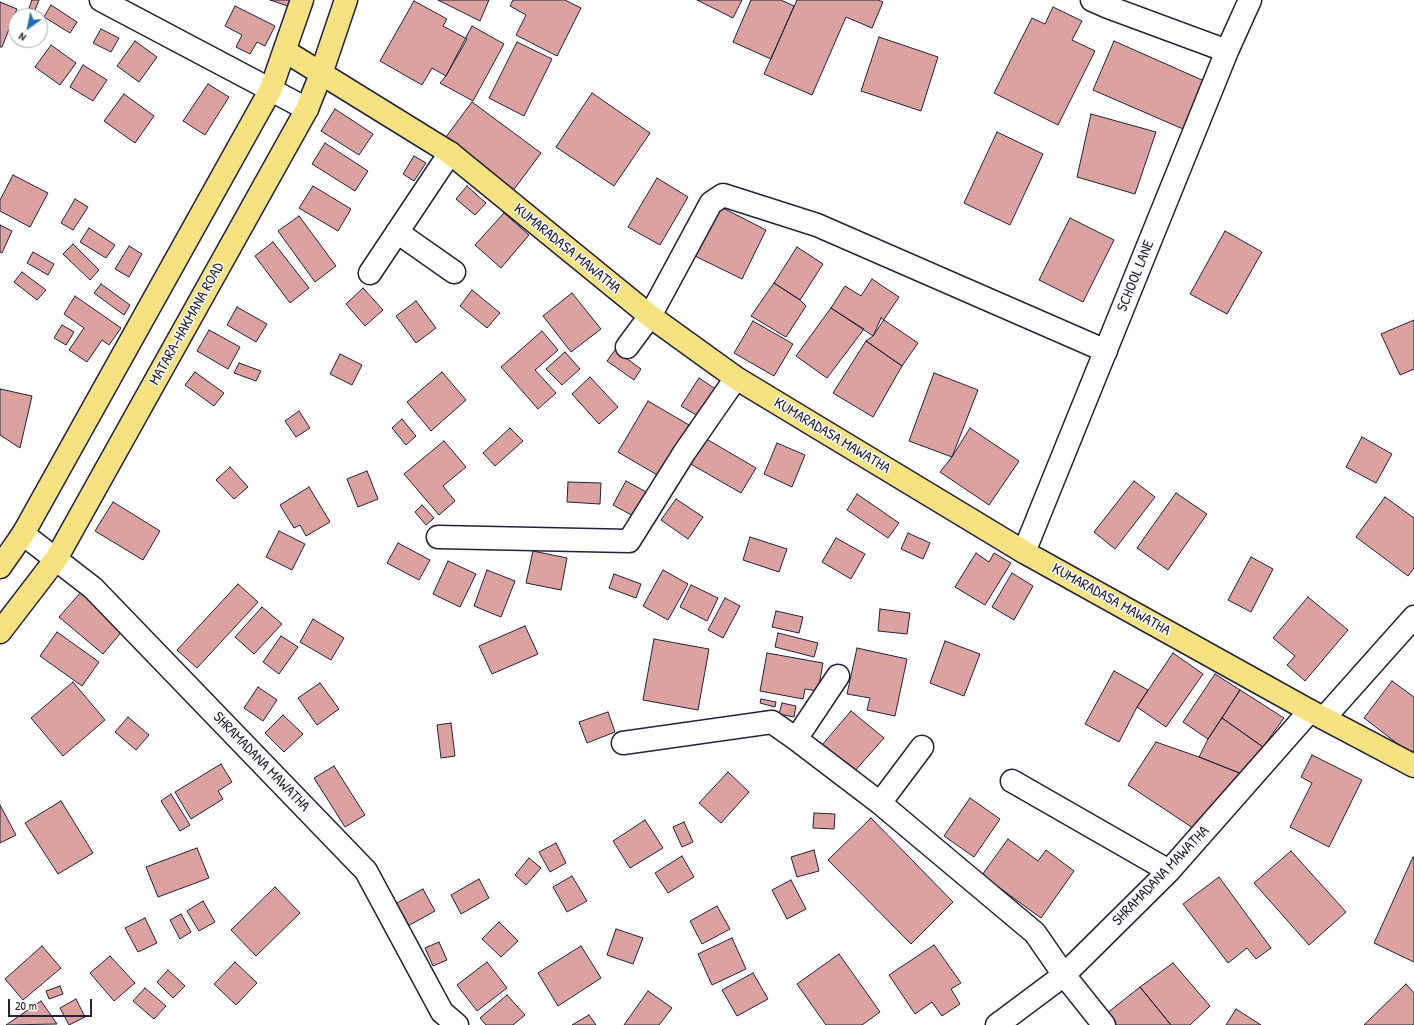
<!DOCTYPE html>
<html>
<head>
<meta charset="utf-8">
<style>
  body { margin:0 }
  #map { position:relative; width:1414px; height:1025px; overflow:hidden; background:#fff; font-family:"Patrick Hand",sans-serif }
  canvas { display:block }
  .north { position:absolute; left:8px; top:8px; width:40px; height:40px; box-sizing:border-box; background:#fff; border:1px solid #a7a7b1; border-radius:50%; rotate:213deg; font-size:11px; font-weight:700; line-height:16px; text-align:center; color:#22223b }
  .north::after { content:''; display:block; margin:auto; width:14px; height:18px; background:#1f6fb2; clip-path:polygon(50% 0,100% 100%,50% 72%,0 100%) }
  .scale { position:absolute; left:8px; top:999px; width:84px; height:18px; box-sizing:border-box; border:2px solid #22223b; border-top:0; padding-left:5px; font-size:12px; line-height:14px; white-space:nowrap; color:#22223b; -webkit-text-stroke:3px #fff; paint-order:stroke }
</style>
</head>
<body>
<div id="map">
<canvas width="1414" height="1025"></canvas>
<div class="north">N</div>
<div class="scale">20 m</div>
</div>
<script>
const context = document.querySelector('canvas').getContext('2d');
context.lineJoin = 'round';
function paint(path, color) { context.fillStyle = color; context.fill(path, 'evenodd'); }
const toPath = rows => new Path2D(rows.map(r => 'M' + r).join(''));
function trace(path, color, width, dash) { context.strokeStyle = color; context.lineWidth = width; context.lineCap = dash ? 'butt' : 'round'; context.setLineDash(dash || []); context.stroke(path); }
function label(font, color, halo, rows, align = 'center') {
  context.font = font + ' "Patrick Hand",sans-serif'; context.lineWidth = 3; context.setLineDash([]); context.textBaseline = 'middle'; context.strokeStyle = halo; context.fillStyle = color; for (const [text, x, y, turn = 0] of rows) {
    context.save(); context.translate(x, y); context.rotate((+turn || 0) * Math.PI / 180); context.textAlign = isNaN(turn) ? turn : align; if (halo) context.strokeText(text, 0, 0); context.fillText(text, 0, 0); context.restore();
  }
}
const building = toPath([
  [32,0,39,0,35,10,29,8,32,0],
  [270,0,300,0,297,9,270,0],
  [438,0,489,0,480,21,438,0],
  [513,0,565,0,581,8,557,56,516,35,526,15,510,6,513,0],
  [697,0,742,0,733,18,697,0],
  [751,0,781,0,794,6,771,59,733,42,751,0],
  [797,0,878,0,883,2,872,28,846,17,812,95,764,74,797,0],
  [414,1,447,19,443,26,467,39,446,76,432,68,422,85,380,61,414,1],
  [0,2,17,9,2,47,0,47,0,2],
  [51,5,77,22,70,33,44,17,51,5],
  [235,6,275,26,265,46,257,42,250,54,236,47,242,35,225,26,235,6],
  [1053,7,1082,21,1072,40,1095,51,1058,125,994,93,1032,18,1045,24,1053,7],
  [472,26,504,44,473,101,440,83,446,76,472,26],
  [101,29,119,38,111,52,93,43,101,29],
  [879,37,938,57,921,111,861,91,879,37],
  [135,41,157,57,139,82,117,66,135,41],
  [1114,41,1211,84,1190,132,1093,90,1114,41],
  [517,42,552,59,524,116,489,98,517,42],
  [51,45,76,63,60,85,35,67,51,45],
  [83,65,107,80,93,101,70,87,83,65],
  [208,84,229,97,205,135,183,121,208,84],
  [592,93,650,133,614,186,556,147,592,93],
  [124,94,154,116,135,143,104,121,124,94],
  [472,102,541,153,512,192,443,141,472,102],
  [335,109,373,134,359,155,321,131,335,109],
  [1091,114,1156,132,1135,194,1077,177,1091,114],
  [997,132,1043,154,1010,225,964,203,997,132],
  [325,143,368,171,355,191,312,164,325,143],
  [414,156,426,163,414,181,403,174,414,156],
  [13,175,48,193,30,227,0,211,0,200,13,175],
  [657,178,688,197,660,245,628,227,657,178],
  [313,186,351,209,338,231,299,208,313,186],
  [467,186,486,203,475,215,456,199,467,186],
  [75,199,88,207,73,230,61,223,75,199],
  [719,206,766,230,742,279,695,256,719,206],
  [504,213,529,235,501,268,475,245,504,213],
  [299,216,336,266,315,282,278,231,299,216],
  [1070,218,1114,240,1083,302,1039,280,1070,218],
  [0,225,12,231,2,253,0,252,0,225],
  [89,228,115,245,106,258,80,242,89,228],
  [1225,231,1262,252,1227,314,1190,294,1225,231],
  [273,242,309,288,290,303,255,256,273,242],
  [73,244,99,270,90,280,63,254,73,244],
  [129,246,142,254,129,277,115,269,129,246],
  [797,247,823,264,800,300,774,283,797,247],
  [33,252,54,264,48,275,27,263,33,252],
  [22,272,46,290,37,300,14,282,22,272],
  [872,279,899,297,873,336,831,308,845,286,861,296,872,279],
  [774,283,800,300,806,306,786,337,751,316,774,283],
  [101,284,130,305,124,315,94,293,101,284],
  [363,288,383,310,365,326,346,304,363,288],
  [472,290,500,313,487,328,460,306,472,290],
  [572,293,601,329,571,352,543,316,572,293],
  [75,296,121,328,109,345,102,340,87,362,69,350,84,328,64,314,75,296],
  [416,301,436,328,416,343,396,316,416,301],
  [237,307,267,324,256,342,227,325,237,307],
  [831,308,864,329,827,378,796,356,831,308],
  [881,318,918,343,902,366,866,341,873,336,881,318],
  [1414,320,1414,369,1400,375,1381,334,1414,320],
  [753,321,793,344,774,376,734,353,753,321],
  [62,325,74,332,66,345,54,338,62,325],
  [209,330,240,347,228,369,197,351,209,330],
  [542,331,558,350,535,370,556,393,538,409,501,367,542,331],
  [866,341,902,366,873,417,833,393,866,341],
  [615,350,641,369,634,380,607,361,615,350],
  [565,352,580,369,562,385,546,369,565,352],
  [340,354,362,365,352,385,330,374,340,354],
  [239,363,261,371,256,381,234,373,239,363],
  [195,372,224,393,214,406,185,385,195,372],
  [442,372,466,400,431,431,407,402,442,372],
  [934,373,978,390,952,457,909,441,934,373],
  [590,377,618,407,599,424,572,394,590,377],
  [699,378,720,392,703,419,681,406,699,378],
  [0,389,32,396,20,448,0,435,0,389],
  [648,401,689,425,659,476,618,452,648,401],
  [299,411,310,428,296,437,285,421,299,411],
  [402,419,416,436,406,445,392,428,402,419],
  [510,428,523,441,495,466,483,453,510,428],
  [970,428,1019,461,989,505,940,472,952,457,970,428],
  [703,437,756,468,741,493,689,463,703,437],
  [1362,437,1392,454,1376,483,1346,467,1362,437],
  [444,441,466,467,443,486,455,501,439,515,404,474,444,441],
  [777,443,805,455,792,487,764,474,777,443],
  [230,467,248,487,234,499,216,480,230,467],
  [367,471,378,499,358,507,347,479,367,471],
  [626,481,650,494,637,518,613,505,626,481],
  [1134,481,1155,497,1115,549,1094,532,1134,481],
  [568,482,601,483,600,504,567,502,568,482],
  [309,487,330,522,306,536,300,525,294,528,280,505,309,487],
  [1176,493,1207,514,1168,570,1137,548,1176,493],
  [857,494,899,523,888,538,847,510,857,494],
  [1385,497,1414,518,1414,568,1408,576,1356,537,1385,497],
  [676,499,703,517,688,539,661,520,676,499],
  [113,502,160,531,143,560,95,531,113,502],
  [422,505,434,518,426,525,415,512,422,505],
  [279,531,305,544,292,570,266,557,279,531],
  [908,533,930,543,923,559,901,549,908,533],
  [750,537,787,549,779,572,743,560,750,537],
  [836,538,865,554,851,579,822,562,836,538],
  [398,543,430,560,419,580,387,563,398,543],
  [533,551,567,558,561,590,526,583,533,551],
  [976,553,989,562,994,553,1011,563,985,605,955,587,976,553],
  [1251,557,1273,569,1251,612,1228,600,1251,557],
  [448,561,476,574,460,607,433,594,448,561],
  [487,570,515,581,501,617,474,606,487,570],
  [663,570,688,584,668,620,643,606,663,570],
  [1012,573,1033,586,1014,620,992,607,1012,573],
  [614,574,641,584,636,598,609,588,614,574],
  [238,584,258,602,197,668,177,650,238,584],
  [691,585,718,598,707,621,680,607,691,585],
  [81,592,124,629,103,654,59,617,81,592],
  [1308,597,1348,630,1305,681,1287,665,1295,656,1273,638,1308,597],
  [725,598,740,606,723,638,708,630,725,598],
  [262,607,282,624,254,654,235,637,262,607],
  [880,609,910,613,907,634,878,631,880,609],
  [776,611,803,617,799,633,772,627,776,611],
  [313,619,344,638,331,660,300,642,313,619],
  [525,626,538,654,492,674,479,646,525,626],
  [57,632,99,662,82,686,40,656,57,632],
  [778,633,818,643,814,657,775,647,778,633],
  [281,636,298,647,279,674,263,662,281,636],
  [654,639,709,649,698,710,643,700,654,639],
  [945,641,980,654,964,696,930,683,945,641],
  [857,648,907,659,895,716,867,710,870,698,847,694,857,648],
  [767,653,823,663,818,691,805,689,803,699,760,691,767,653],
  [1173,653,1203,674,1166,727,1137,707,1173,653],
  [1114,671,1148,690,1137,707,1119,742,1085,724,1114,671],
  [1215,674,1240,690,1208,739,1183,722,1215,674],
  [1392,681,1414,697,1414,751,1411,754,1364,718,1392,681],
  [73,682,105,720,63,756,31,718,73,682],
  [320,683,339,709,317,725,298,698,320,683],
  [258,687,277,700,263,721,244,708,258,687],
  [1240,690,1284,718,1263,747,1222,718,1240,690],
  [761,699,776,702,775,707,760,703,761,699],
  [782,703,796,706,794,717,779,714,782,703],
  [851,711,884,738,854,772,822,745,851,711],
  [608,712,615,732,587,743,579,722,608,712],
  [283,715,303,734,284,752,265,733,283,715],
  [128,717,149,735,136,750,115,732,128,717],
  [1222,718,1263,747,1247,776,1199,757,1208,739,1222,718],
  [451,723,455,756,441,758,437,725,451,723],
  [1156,742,1199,757,1247,776,1196,830,1128,785,1156,742],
  [1312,755,1362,780,1329,847,1290,827,1312,783,1301,777,1312,755],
  [221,764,232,782,218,791,223,799,191,819,175,792,221,764],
  [334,766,365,815,345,827,314,778,334,766],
  [728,772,749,792,721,823,699,803,728,772],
  [171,794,190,825,180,831,161,801,171,794],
  [970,798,1000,819,974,857,944,836,970,798],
  [61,801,93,853,58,874,25,823,61,801],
  [0,805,16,835,0,843,0,805],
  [814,813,835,814,834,829,813,828,814,813],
  [871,818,953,902,911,944,828,860,871,818],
  [645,820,663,848,630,868,613,841,645,820],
  [684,822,693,842,682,847,673,827,684,822],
  [1008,839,1038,861,1046,850,1074,871,1041,918,982,875,1008,839],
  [556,843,566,863,550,872,539,852,556,843],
  [197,848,209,878,158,897,146,867,197,848],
  [814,850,819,871,797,877,791,857,814,850],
  [1291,851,1346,912,1309,945,1254,883,1291,851],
  [682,856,694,877,668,893,655,873,682,856],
  [1413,857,1414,858,1414,962,1374,943,1413,857],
  [529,858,541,868,526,885,515,875,529,858],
  [572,876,587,901,567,912,553,887,572,876],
  [1219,877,1271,948,1256,959,1247,948,1228,963,1183,904,1219,877],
  [479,879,489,898,461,914,451,895,479,879],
  [791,880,806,909,787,919,772,890,791,880],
  [275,887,300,913,256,956,231,930,275,887],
  [423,889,435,911,408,926,395,904,423,889],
  [203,901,215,922,199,931,187,911,203,901],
  [717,906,730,929,702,944,690,921,717,906],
  [181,914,191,932,180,939,170,920,181,914],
  [145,918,157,943,138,952,125,928,145,918],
  [499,922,518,941,501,957,482,939,499,922],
  [616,929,643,938,633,964,607,955,616,929],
  [732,938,746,969,712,985,698,954,732,938],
  [439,942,447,960,433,966,425,948,439,942],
  [934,945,961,983,951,989,960,1004,942,1016,932,1002,915,1014,889,975,934,945],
  [42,946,61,968,23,1000,5,979,42,946],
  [581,946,601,978,558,1006,538,973,581,946],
  [839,954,880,1012,862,1025,826,1025,797,984,839,954],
  [110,956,135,983,114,1001,90,973,110,956],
  [235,962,257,983,236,1005,214,984,235,962],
  [487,962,507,988,477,1011,457,985,487,962],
  [1173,963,1210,1006,1190,1025,1171,1025,1140,987,1173,963],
  [168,970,185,986,173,998,157,982,168,970],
  [753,973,768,999,737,1016,722,990,753,973],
  [1406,984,1414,993,1414,1025,1364,1025,1406,984],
  [60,986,63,994,49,999,46,991,60,986],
  [1140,987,1171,1025,1115,1025,1106,1014,1140,987],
  [145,988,166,1006,154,1019,133,1001,145,988],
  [648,991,672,1008,659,1025,624,1025,648,991],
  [507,995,525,1015,513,1025,486,1025,480,1018,507,995],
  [76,999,85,1017,69,1025,60,1008,76,999],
  [41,1001,57,1024,6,1025,41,1001],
  [1236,1009,1261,1025,1226,1025,1236,1009],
  [589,1015,596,1025,572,1025,589,1015]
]);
const minor = toPath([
  [101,0,307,109],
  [1092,0,1108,7,1227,51],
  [397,232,454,272],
  [370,273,450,153],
  [627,347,650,316,711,203,723,195,817,225,1106,351],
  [23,534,93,588,366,871,442,1012,457,1025],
  [438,537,629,541,684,453,736,378],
  [1024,552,1227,51,1250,0],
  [1324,718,1414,617],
  [796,739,838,676],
  [623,743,772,722,796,739,880,803,1035,933,1064,975,1104,1025],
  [1012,781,1169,871],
  [880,803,922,747],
  [997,1025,1064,975,1169,871,1310,711]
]);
const major = toPath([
  [285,51,450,153,650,316,736,378,1024,552,1310,711,1414,766],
  [0,567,23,534,271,89,302,0],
  [0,632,56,559,307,109,321,74,346,0]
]);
const streetNames = [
  ["KUMARADASA MAWATHA",567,249,39],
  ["SCHOOL LANE",1136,276,-68],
  ["MATARA-HAKMANA ROAD",187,324,-61],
  ["KUMARADASA MAWATHA",832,436,31],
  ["KUMARADASA MAWATHA",1111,600,29],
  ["SHRAMADANA MAWATHA",261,762,46],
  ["SHRAMADANA MAWATHA",1161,876,-46]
];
paint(building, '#dca29f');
trace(building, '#22223b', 1);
trace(minor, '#22223b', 25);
trace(major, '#22223b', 25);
trace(minor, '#fff', 22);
trace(major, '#f7e281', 22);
label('15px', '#22223b', '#fff', streetNames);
</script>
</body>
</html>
